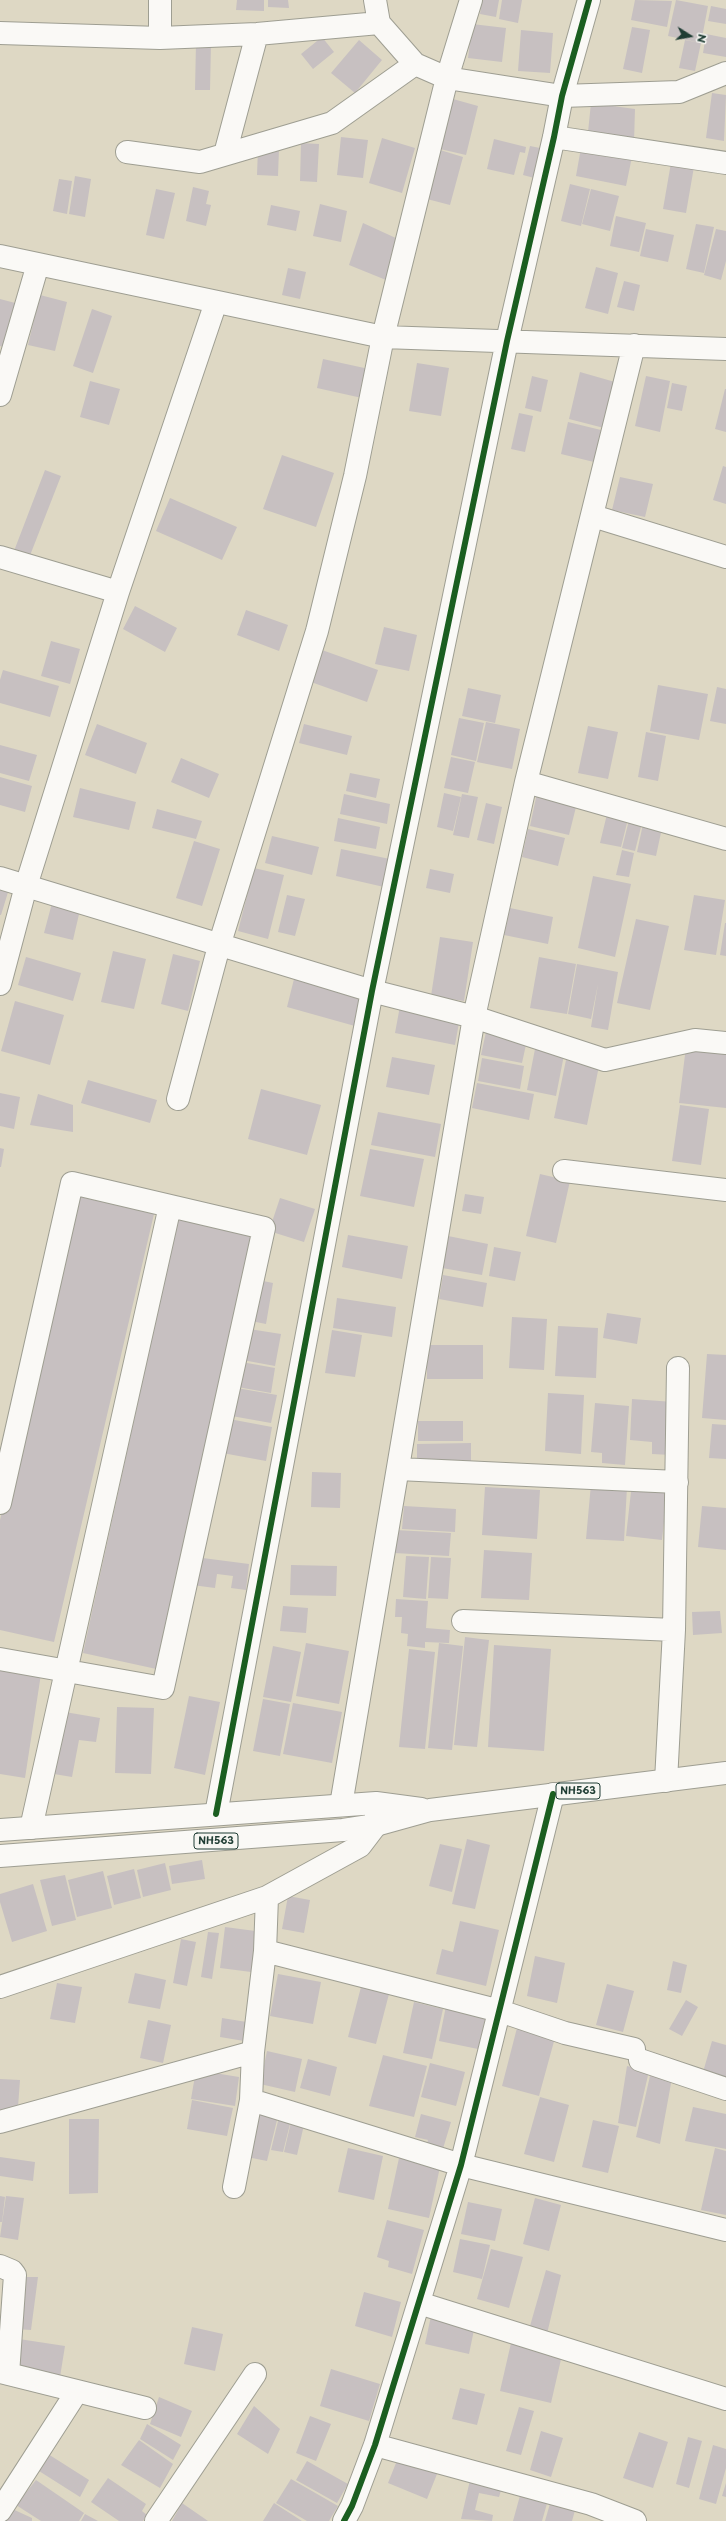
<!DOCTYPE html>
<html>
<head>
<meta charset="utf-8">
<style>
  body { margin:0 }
  #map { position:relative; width:726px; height:2521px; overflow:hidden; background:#ded8c4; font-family:"Playpen Sans",sans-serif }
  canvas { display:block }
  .north { position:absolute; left:670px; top:16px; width:40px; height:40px; -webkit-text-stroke:3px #f6f6f2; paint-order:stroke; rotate:101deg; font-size:11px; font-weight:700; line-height:16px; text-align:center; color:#1f3d34 }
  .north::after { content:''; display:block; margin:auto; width:14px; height:18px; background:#1f3d34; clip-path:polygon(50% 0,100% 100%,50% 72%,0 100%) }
</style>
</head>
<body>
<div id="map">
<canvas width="726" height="2521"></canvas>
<div class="north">N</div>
</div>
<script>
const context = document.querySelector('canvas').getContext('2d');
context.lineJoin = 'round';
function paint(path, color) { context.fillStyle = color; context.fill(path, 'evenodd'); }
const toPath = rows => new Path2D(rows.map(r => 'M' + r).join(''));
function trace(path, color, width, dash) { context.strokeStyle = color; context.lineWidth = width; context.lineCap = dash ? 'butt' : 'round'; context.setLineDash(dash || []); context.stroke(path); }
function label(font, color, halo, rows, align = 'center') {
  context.font = font + ' "Playpen Sans",sans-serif'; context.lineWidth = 3; context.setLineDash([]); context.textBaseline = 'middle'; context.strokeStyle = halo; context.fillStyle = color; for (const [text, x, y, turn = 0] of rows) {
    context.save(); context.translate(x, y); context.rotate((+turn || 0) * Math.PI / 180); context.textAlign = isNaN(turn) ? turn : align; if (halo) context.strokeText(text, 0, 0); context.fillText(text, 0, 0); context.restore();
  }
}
const building = toPath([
  [237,0,264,0,264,11,236,10],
  [268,0,288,0,289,8,268,7],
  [482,0,499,0,496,17,480,14],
  [502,0,522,0,518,23,499,19],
  [635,0,672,1,667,27,631,20],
  [676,0,708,6,701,43,668,36],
  [711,6,726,9,726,24,708,21],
  [472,24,506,28,502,62,468,58],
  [632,27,650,30,642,73,623,69],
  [521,30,553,33,550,73,518,71],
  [706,34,726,38,726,57,703,53],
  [322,37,334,52,313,69,301,54],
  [359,40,382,60,355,93,331,73],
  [685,40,701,43,695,71,679,68],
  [196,43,211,44,210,90,195,90],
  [712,93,726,95,724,141,706,138],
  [453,99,478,106,466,155,440,149],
  [591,103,635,109,634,142,588,132],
  [341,137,368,140,363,178,337,175],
  [382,138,415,148,402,193,369,183],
  [494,139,526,147,525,153,520,152,514,175,487,169],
  [582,142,633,152,626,186,576,176],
  [301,143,319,144,317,182,300,181],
  [530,146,545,149,538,179,523,175],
  [258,148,279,149,278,176,257,175],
  [440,150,463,157,450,205,427,199],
  [672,157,695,161,686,213,663,209],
  [75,176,91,179,85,217,69,214],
  [59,179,72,181,67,214,53,211],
  [570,184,590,189,581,226,561,221],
  [193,187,209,191,206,204,211,205,206,226,186,221],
  [156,189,175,193,164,239,146,235],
  [591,189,619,196,610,231,582,224],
  [320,204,347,211,341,242,313,236],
  [271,205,300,211,296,231,267,225],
  [616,216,646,223,639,252,610,246],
  [363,223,398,239,386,280,349,265],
  [696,224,714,227,704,273,686,269],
  [646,229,674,235,668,262,640,256],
  [716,229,726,231,726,261,721,280,704,275],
  [596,267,618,273,608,314,585,308],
  [288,268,306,272,300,299,282,295],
  [624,281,640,285,634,311,617,307],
  [40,295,67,302,55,351,28,345],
  [0,299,19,304,7,348,0,346],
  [92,309,112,316,93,373,73,366],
  [323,359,369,369,362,398,317,388],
  [417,363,449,368,441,416,409,411],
  [580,372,615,382,604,428,569,419],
  [532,376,548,380,541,412,525,408],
  [646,376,670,381,660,432,635,426],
  [90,381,120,389,109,425,80,417],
  [672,383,687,386,682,411,667,408],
  [725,389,726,389,726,432,715,429],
  [519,413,533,416,525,452,511,449],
  [568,422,601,430,594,462,561,454],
  [282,455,334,473,316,527,263,509],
  [723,466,726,467,726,504,713,500],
  [45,470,61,476,29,558,14,551],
  [620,477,653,484,645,517,612,510],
  [170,498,237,527,222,560,156,531],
  [135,606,177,628,165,652,123,629],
  [246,610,288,625,279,651,237,635],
  [384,627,417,635,409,671,375,664],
  [51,641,80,649,70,684,41,676],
  [322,650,378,670,367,702,311,682],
  [3,670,59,686,50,717,0,703,0,680],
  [658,685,708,694,699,740,650,731],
  [717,687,726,689,726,724,710,721],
  [468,688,501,695,495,723,462,716],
  [459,718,484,723,476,761,451,755],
  [486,722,520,729,512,769,477,762],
  [97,724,147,743,136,774,85,755],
  [304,724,352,736,347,755,299,743],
  [588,726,618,732,608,779,578,773],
  [646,732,666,736,658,781,638,777],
  [0,745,37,755,29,781,0,773],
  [451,757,475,762,468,793,444,788],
  [181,758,219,774,209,798,171,782],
  [350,773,380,779,376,798,346,791],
  [0,777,32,786,25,812,0,805],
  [80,788,136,802,129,830,73,817],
  [444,793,461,797,453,831,437,827],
  [537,793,577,803,569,835,530,826],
  [344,794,390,804,387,824,340,814],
  [462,794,478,797,469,838,453,835],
  [486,803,502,807,494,844,477,840],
  [157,809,202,821,196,839,152,828],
  [608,810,629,815,621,847,600,843],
  [630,816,643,819,635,851,622,848],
  [338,818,380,827,376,849,334,841],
  [643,824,662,828,656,856,637,852],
  [528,829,565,838,558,866,522,857],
  [272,836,319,847,312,875,265,863],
  [194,841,220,849,202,906,176,898],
  [341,849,390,859,384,887,336,876],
  [622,850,634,853,629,877,616,875],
  [254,868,284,875,268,939,238,931],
  [430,869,454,874,450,893,426,888],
  [593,876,631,884,615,957,578,948],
  [0,886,9,889,1,915,0,915],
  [287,895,305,899,295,936,278,932],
  [694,895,725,900,716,955,684,950],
  [52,903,80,910,73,940,44,933],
  [510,908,553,917,548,944,504,935],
  [636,919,669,926,650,1010,617,1003],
  [725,923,726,923,726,956,720,955],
  [440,937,473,942,464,1001,431,996],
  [113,951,146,959,134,1009,101,1002],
  [173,954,200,961,188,1011,161,1004],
  [26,957,81,973,73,1001,18,985],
  [539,957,576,964,567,1014,530,1008],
  [577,964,618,972,608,1030,591,1027,598,984,591,1019,568,1014],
  [294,979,370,1000,362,1028,287,1007],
  [15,1001,64,1015,50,1065,1,1051],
  [400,1006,460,1017,455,1045,395,1033],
  [486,1032,527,1040,522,1063,481,1055],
  [686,1047,726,1051,726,1108,679,1103],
  [535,1049,564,1055,556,1096,527,1090],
  [392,1057,435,1065,429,1095,386,1087],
  [482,1058,524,1066,520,1089,478,1081],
  [566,1060,599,1066,587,1125,554,1118],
  [88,1080,157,1100,150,1123,81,1103],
  [477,1083,534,1094,529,1120,472,1108],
  [261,1089,321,1105,307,1155,248,1139],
  [0,1093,20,1097,14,1129,0,1126],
  [38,1094,73,1105,73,1132,30,1125],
  [680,1105,709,1109,701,1165,672,1161],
  [378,1112,441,1124,435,1157,371,1145],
  [0,1148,4,1149,1,1167,0,1167],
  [370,1149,424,1159,414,1207,360,1196],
  [540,1174,570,1181,556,1243,526,1236],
  [465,1194,484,1197,481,1214,462,1211],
  [76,1196,154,1214,54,1642,0,1630,0,1520],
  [280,1198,315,1209,304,1242,269,1231],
  [178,1219,256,1236,161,1670,83,1653],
  [348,1235,408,1246,402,1279,342,1267],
  [448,1236,488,1244,482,1275,442,1268],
  [494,1247,521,1252,515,1281,489,1276],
  [443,1275,487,1283,483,1307,439,1299],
  [258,1280,273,1283,266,1324,251,1321],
  [337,1298,396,1307,392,1337,333,1328],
  [607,1313,641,1318,637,1344,603,1338],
  [512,1317,547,1319,544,1370,509,1368],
  [558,1326,598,1328,596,1378,555,1376],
  [243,1328,281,1334,275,1366,237,1359],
  [332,1330,362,1335,355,1377,325,1373],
  [427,1345,483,1345,483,1379,427,1379],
  [707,1354,726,1355,726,1420,702,1418],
  [236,1361,275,1368,271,1393,232,1386],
  [231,1387,277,1395,271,1423,226,1415],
  [548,1393,584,1395,581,1454,545,1451],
  [632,1399,674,1402,671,1455,652,1454,652,1442,630,1440],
  [595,1403,629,1406,625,1465,602,1463,602,1453,591,1452],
  [224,1418,272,1427,266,1461,217,1452],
  [418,1421,463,1421,463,1441,418,1441],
  [712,1424,726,1425,726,1459,709,1458],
  [471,1443,471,1469,417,1469,417,1444],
  [312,1472,341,1473,340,1508,311,1507],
  [632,1483,668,1486,662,1540,626,1536],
  [591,1484,627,1487,624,1541,586,1539],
  [485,1487,540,1490,537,1539,482,1535],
  [404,1506,456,1509,455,1532,402,1529],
  [702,1506,726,1508,726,1550,698,1547],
  [395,1530,451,1533,449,1556,394,1553],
  [484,1550,532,1553,529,1600,481,1598],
  [406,1556,429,1557,426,1599,403,1597],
  [195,1557,249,1564,246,1590,231,1588,233,1576,217,1574,215,1588,192,1585],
  [431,1557,451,1558,448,1599,428,1598],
  [291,1565,337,1566,336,1596,290,1595],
  [396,1599,428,1601,426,1628,450,1630,449,1643,425,1642,425,1648,407,1646,408,1634,401,1633,402,1617,395,1617],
  [283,1606,308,1608,306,1633,280,1631],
  [720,1611,722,1633,693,1635,692,1612],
  [465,1637,489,1640,477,1747,454,1745],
  [306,1643,349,1651,339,1704,296,1696],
  [439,1643,463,1646,452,1750,428,1748],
  [494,1645,551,1649,544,1751,488,1747],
  [273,1646,301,1652,291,1702,263,1697],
  [409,1649,435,1652,425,1749,399,1747],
  [0,1668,41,1674,25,1778,0,1774],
  [189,1696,220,1702,205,1775,174,1768],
  [263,1699,290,1704,280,1756,253,1751],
  [293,1703,342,1712,332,1763,283,1754],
  [117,1707,154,1708,151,1774,115,1773],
  [65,1712,100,1718,96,1742,79,1740,72,1777,54,1774],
  [467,1839,490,1845,475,1909,452,1904],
  [440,1844,462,1849,452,1892,429,1886],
  [202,1860,205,1879,172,1884,169,1866],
  [165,1863,171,1890,143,1897,137,1870],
  [134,1869,141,1898,114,1905,107,1876],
  [103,1871,112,1908,77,1917,68,1880],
  [65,1875,76,1920,52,1926,40,1880],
  [33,1884,47,1931,12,1942,0,1902,0,1894],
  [288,1896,310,1900,304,1933,282,1929],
  [460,1921,499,1930,486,1986,436,1974,442,1949,453,1952],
  [225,1927,263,1932,259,1973,220,1968],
  [208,1932,219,1933,212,1979,201,1977],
  [181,1939,196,1942,187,1986,173,1983],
  [535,1956,565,1963,557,2003,527,1996],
  [673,1961,687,1965,681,1993,667,1990],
  [135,1973,166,1980,160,2009,128,2003],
  [278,1974,321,1982,313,2024,270,2016],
  [57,1983,82,1987,75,2023,50,2019],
  [607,1984,634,1991,623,2032,596,2025],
  [361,1987,389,1994,376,2044,348,2037],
  [686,2000,698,2007,682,2036,669,2029],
  [414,2002,443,2009,432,2059,403,2053],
  [446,2006,486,2015,478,2049,439,2041],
  [222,2018,253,2023,250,2042,220,2037],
  [148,2020,171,2025,163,2063,140,2058],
  [518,2024,556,2034,539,2096,502,2086],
  [712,2041,726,2045,726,2078,703,2072],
  [267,2051,302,2059,295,2092,260,2084],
  [383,2055,427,2066,414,2117,369,2106],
  [308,2059,337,2067,330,2096,300,2088],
  [430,2063,465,2072,456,2106,421,2097],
  [627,2066,649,2071,636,2127,618,2123],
  [196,2070,239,2077,235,2106,191,2099],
  [650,2076,672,2078,660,2144,636,2137],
  [0,2079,20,2080,18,2107,0,2111],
  [540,2097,569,2105,554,2162,524,2154],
  [192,2100,233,2108,227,2136,187,2129],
  [693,2107,726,2114,726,2149,685,2141],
  [258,2111,278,2116,267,2161,247,2157],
  [421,2114,451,2122,442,2152,426,2147,428,2140,415,2137],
  [279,2117,291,2120,283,2152,271,2150],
  [69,2119,99,2119,98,2193,69,2194],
  [593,2120,619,2126,608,2173,582,2167],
  [291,2122,304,2125,297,2155,284,2152],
  [348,2148,383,2156,374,2200,338,2192],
  [715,2148,726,2151,726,2215,701,2210],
  [0,2157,35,2162,33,2181,0,2176],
  [399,2158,440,2167,429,2218,388,2209],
  [0,2196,5,2197,2,2222,0,2222],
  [6,2196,24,2198,18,2240,0,2237],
  [535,2198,561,2205,549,2251,523,2244],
  [468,2202,502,2209,495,2241,461,2234],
  [387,2220,424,2230,412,2274,388,2267,389,2261,377,2257],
  [460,2239,490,2245,482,2279,453,2272],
  [491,2249,523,2257,509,2308,477,2299],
  [546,2270,561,2275,546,2338,528,2333],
  [18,2277,38,2277,31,2330,15,2329],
  [364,2292,401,2302,392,2337,355,2326],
  [431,2316,475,2325,469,2354,425,2344],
  [192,2327,223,2334,215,2371,184,2364],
  [19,2339,65,2346,60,2377,14,2370],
  [511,2343,562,2355,551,2403,500,2391],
  [331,2369,380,2384,369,2421,320,2406],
  [460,2388,485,2394,477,2425,452,2419],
  [159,2397,192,2411,181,2437,150,2424],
  [254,2406,280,2429,268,2454,237,2434],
  [519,2407,534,2411,521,2455,506,2451],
  [310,2416,331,2424,316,2461,296,2453],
  [147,2424,181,2445,173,2460,140,2439],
  [541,2431,563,2438,551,2477,530,2470],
  [639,2432,668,2442,653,2488,623,2478],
  [688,2437,702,2441,689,2488,676,2484],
  [139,2440,173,2464,160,2488,121,2465],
  [713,2445,726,2449,726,2468,716,2504,699,2499],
  [400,2453,439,2469,427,2499,388,2483],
  [48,2454,89,2480,80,2497,39,2471],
  [307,2461,348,2484,337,2503,296,2480],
  [471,2476,503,2484,499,2497,479,2493,475,2510,493,2515,492,2521,461,2519],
  [108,2478,146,2504,142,2511,147,2515,143,2521,119,2521,91,2502],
  [291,2479,338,2506,329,2521,307,2521,276,2503],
  [36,2480,84,2513,79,2521,41,2521,16,2505],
  [726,2483,726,2497,722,2496],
  [521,2492,548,2500,542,2521,513,2521],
  [551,2500,576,2507,572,2521,545,2521],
  [182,2503,208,2521,172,2521],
  [274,2503,302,2521,263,2521],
  [8,2507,32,2518,32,2521,4,2521],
  [85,2514,98,2521,81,2521]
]);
const minor = toPath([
  [375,0,379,23,415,64,447,78,562,96,679,92,726,73],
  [0,33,160,38,160,0],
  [160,38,257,34,379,23],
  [554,137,726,163],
  [127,152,200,162,332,123,415,64],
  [225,154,257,34],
  [0,256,383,337,726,349],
  [0,395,38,264],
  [593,516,726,557],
  [0,557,118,592],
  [526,782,726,839],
  [0,878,372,991,474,1017,605,1060,695,1040,726,1043],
  [0,984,26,886,118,592,216,302],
  [178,1099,219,946,317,631,355,476,383,337,447,78,471,0],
  [564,1171,726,1190],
  [398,1469,677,1482],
  [0,1503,72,1183,264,1228,163,1688,0,1659],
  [463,1621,674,1630],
  [666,1781,674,1630,678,1368],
  [341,1805,474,1017,526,782,634,345],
  [216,1814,372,991,507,341,554,137,562,96,589,0],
  [31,1828,170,1206],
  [265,1951,500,2011,565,2033,634,2049],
  [0,1987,267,1897,360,1846,376,1825,376,1810],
  [640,2060,726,2089],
  [251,2100,461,2165,726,2230],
  [0,2122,253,2052],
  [234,2187,251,2100,253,2052,265,1951,267,1897],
  [0,2266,12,2271,15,2275,8,2374],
  [419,2303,726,2399],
  [0,2372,145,2408],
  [375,2445,591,2504,635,2521],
  [0,2511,76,2393],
  [156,2521,255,2374],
  [344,2521,352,2506,375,2445,461,2165,553,1794]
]);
const highway = toPath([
  [0,1830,376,1803,421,1809],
  [0,1856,343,1830,376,1825,430,1810,726,1773]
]);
const cycleway = toPath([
  [216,1814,372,991,507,341,554,137,562,96,589,0],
  [344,2521,352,2506,375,2445,461,2165,553,1794]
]);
const shields = [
  [578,1791,44],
  [216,1841,44]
];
const shieldNames = [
  ["NH563",578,1791],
  ["NH563",216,1841]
];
paint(building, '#c7c0c1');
trace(minor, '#9e9e92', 24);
trace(highway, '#9e9e92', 24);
trace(minor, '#faf9f6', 22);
trace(highway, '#faf9f6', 22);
trace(cycleway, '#1b5e20', 6);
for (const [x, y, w] of shields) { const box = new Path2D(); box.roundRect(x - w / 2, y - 8, w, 16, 3); context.fillStyle = '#f6f6f2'; context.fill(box); trace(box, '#1f3d34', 1); }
label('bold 10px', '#1f3d34', null, shieldNames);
</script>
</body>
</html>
